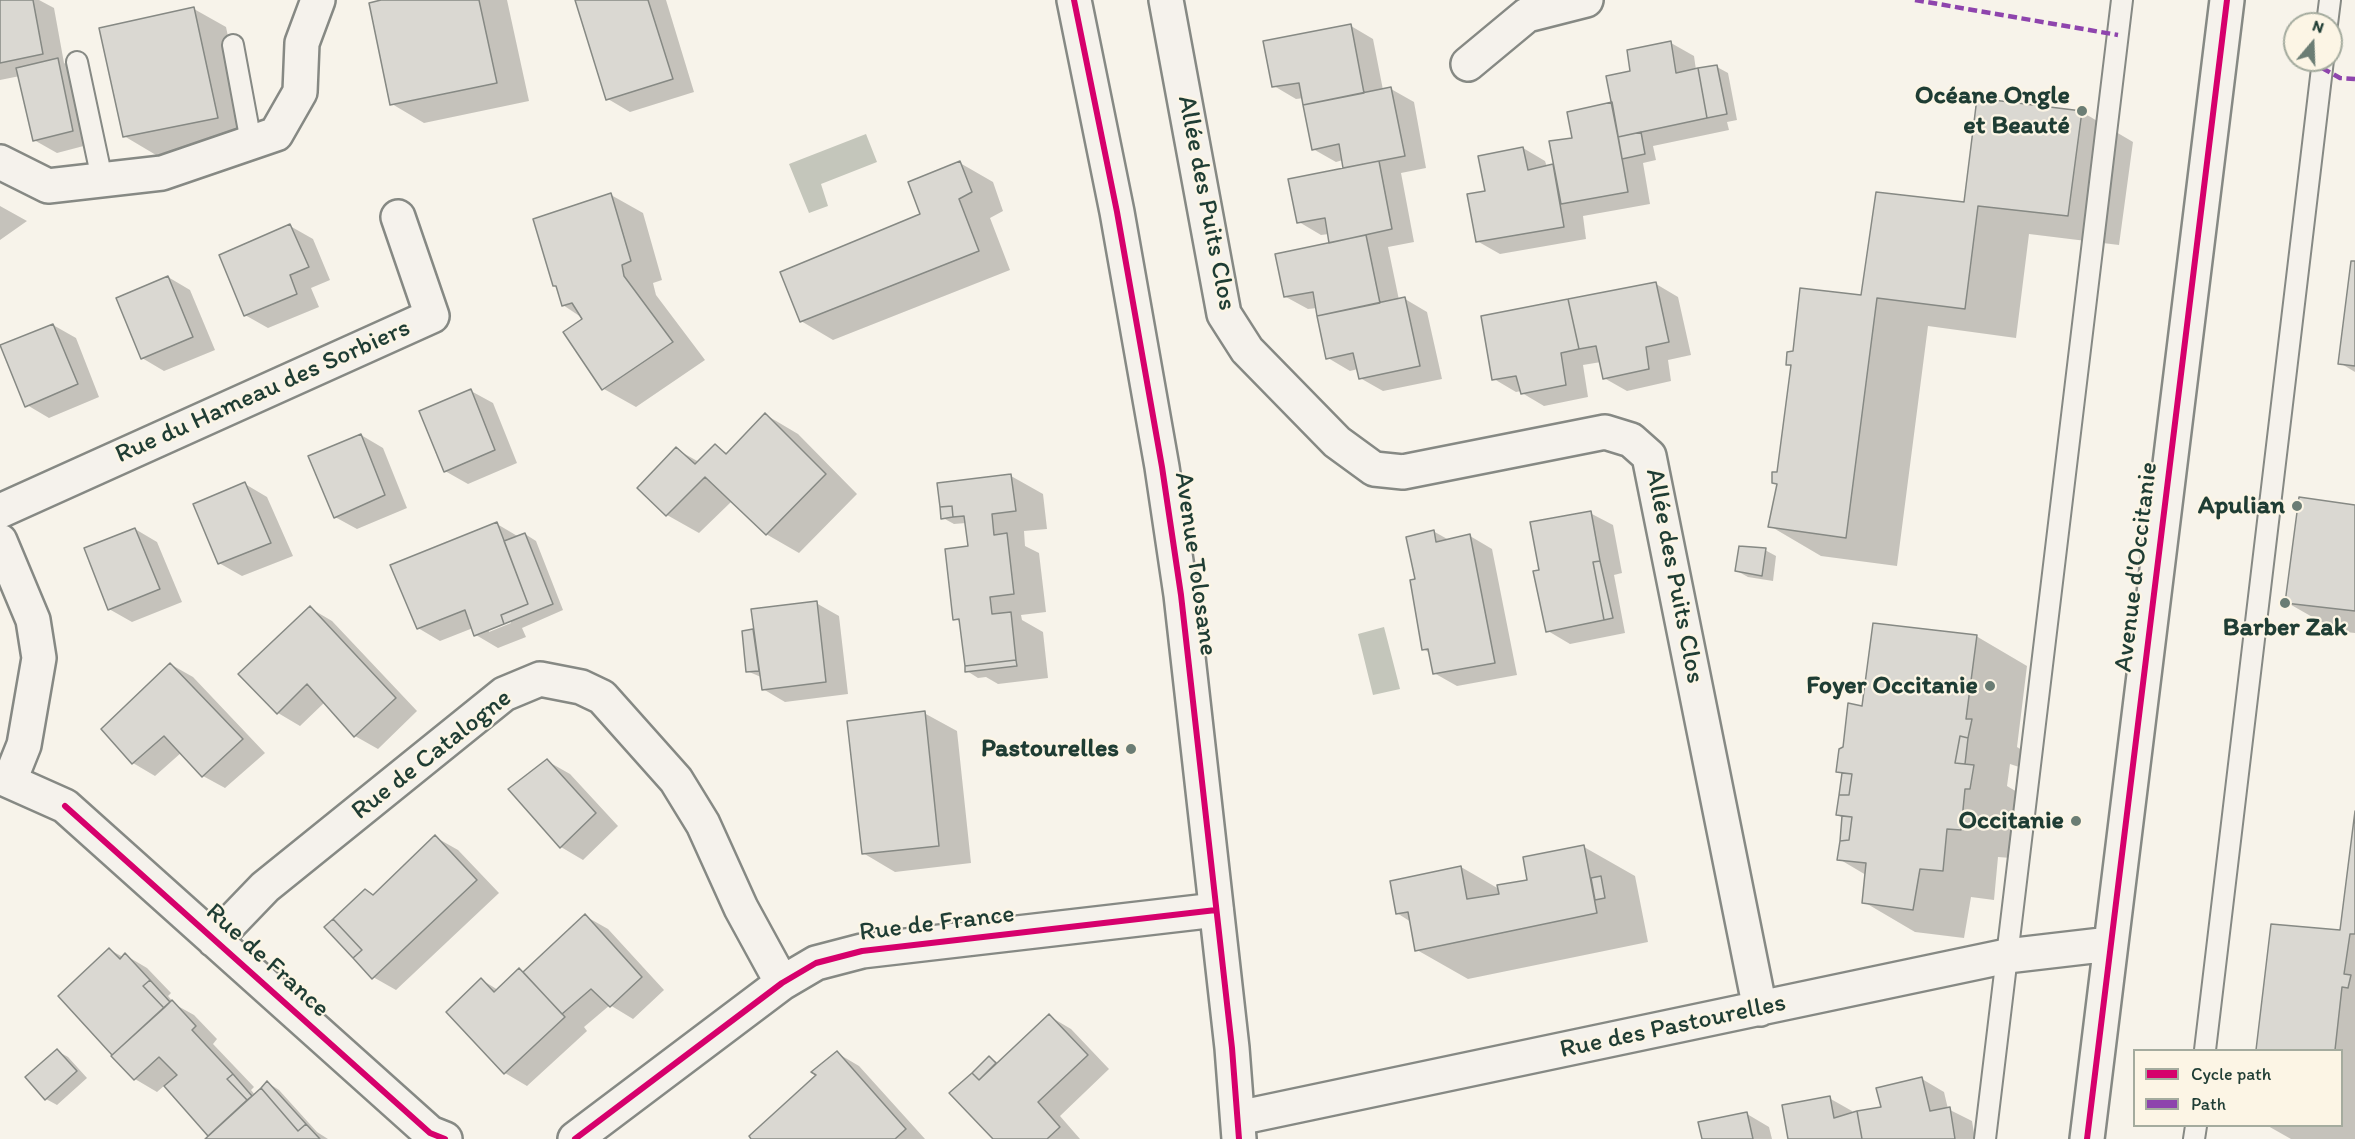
<!DOCTYPE html>
<html>
<head>
<meta charset="utf-8">
<style>
  body { margin:0 }
  #map { position:relative; width:2355px; height:1139px; overflow:hidden; background:#f7f3ea; font-family:Itim,sans-serif }
  canvas { display:block }
  .legend { position:absolute; left:2133px; top:1049px; width:210px; height:78px; box-sizing:border-box; background:#fcf5e5; border:2px solid #a4ab9e; margin:0; padding:8px 10px; list-style:none; font-size:18px; color:#1f3d34 }
  .legend li { display:flex; align-items:center; gap:12px; height:30px }
  .legend b { width:30px; border:2px solid #a4ab9e }
  .north { position:absolute; left:2283px; top:12px; width:60px; height:60px; box-sizing:border-box; background:#fcf5e5; border:2px solid #a4ab9e; border-radius:50%; rotate:19deg; font-size:16px; font-weight:700; line-height:24px; text-align:center; color:#1f3d34 }
  .north::after { content:''; display:block; margin:auto; width:21px; height:27px; background:#6b7d74; clip-path:polygon(50% 0,100% 100%,50% 72%,0 100%) }
</style>
</head>
<body>
<div id="map">
<canvas width="2355" height="1139"></canvas>
<ul class="legend">
<li><b style="height:8px;background:#d6006c"></b>Cycle path</li>
<li><b style="height:8px;background:#8e44ad"></b>Path</li>
</ul>
<div class="north">N</div>
</div>
<script>
const context = document.querySelector('canvas').getContext('2d');
context.lineJoin = 'round';
function paint(path, color) { context.fillStyle = color; context.fill(path, 'evenodd'); }
const toPath = rows => new Path2D(rows.map(r => 'M' + r).join(''));
function trace(path, color, width, dash) { context.strokeStyle = color; context.lineWidth = width; context.lineCap = dash ? 'butt' : 'round'; context.setLineDash(dash || []); context.stroke(path); }
function label(font, color, halo, rows, align = 'center') {
  context.font = font + ' Itim,sans-serif'; context.lineWidth = 4.5; context.setLineDash([]); context.textBaseline = 'middle'; context.strokeStyle = halo; context.fillStyle = color; for (const [text, x, y, turn = 0] of rows) {
    context.save(); context.translate(x, y); context.rotate((+turn || 0) * Math.PI / 180); context.textAlign = isNaN(turn) ? turn : align; if (halo) context.strokeText(text, 0, 0); context.fillText(text, 0, 0); context.restore();
  }
}
const water = toPath([
  [866,134,877,162,821,184,828,206,809,213,789,164],
  [1384,627,1400,689,1373,695,1358,634]
]);
const shadow = toPath([
  [0,0,39,0,54,8,64,63,80,72,95,143,57,153,34,140,20,76,0,80],
  [388,0,507,0,529,101,424,123,392,104],
  [577,0,666,0,694,92,630,112,608,99],
  [194,9,226,27,249,136,156,155,124,136],
  [1351,26,1373,39,1383,90,1391,89,1414,102,1426,168,1401,173,1414,242,1388,247,1399,300,1405,299,1427,312,1442,379,1383,391,1360,378,1358,369,1350,371,1328,358,1317,308,1308,309,1286,297,1331,244,1329,234,1321,235,1299,222,1345,169,1343,160,1336,162,1313,149,1304,98,1296,99,1274,86],
  [1671,43,1694,56,1696,70,1717,67,1728,73,1737,120,1727,122,1729,130,1653,146,1656,160,1643,163,1650,204,1583,216,1586,239,1500,254,1477,241,1487,192,1523,148,1545,161,1547,167,1555,165,1573,139,1613,104,1632,72],
  [2082,112,2133,142,2119,245,2029,234,2016,338,1928,326,1897,566,1821,556,1770,526,1778,485,1773,482,1778,473,1792,367,1787,364,1794,353,1863,297,1966,203],
  [960,163,993,182,1003,211,990,218,1010,270,833,340,801,321,922,214],
  [611,195,643,213,662,280,653,283,656,295,705,360,636,407,604,389,584,319,563,305,558,288,554,285],
  [0,206,27,221,0,240],
  [290,226,313,239,330,280,311,288,319,307,268,328,245,315],
  [2355,263,2355,372,2340,363],
  [168,277,190,290,215,350,164,371,142,358],
  [1656,284,1678,297,1691,355,1668,360,1671,381,1627,391,1604,378,1601,362,1583,365,1588,397,1544,406,1522,393,1521,391,1516,392,1494,379],
  [53,325,76,338,99,397,49,418,27,405],
  [471,391,493,403,517,463,468,484,445,471],
  [766,415,798,434,857,494,799,553,766,534,732,501,699,533,667,515,676,449,699,462,715,446,728,454],
  [361,435,383,448,407,508,357,529,335,517],
  [1011,476,1043,494,1047,529,1024,531,1025,546,1039,553,1046,612,1021,615,1022,620,1043,632,1048,678,998,684,986,677,978,678,967,671,961,622,955,619,969,547,966,523,954,524,943,518],
  [245,484,267,497,293,556,242,576,219,563],
  [2355,506,2355,633,2337,631,2286,602],
  [1590,513,1613,525,1622,573,1614,575,1625,633,1570,644,1548,631,1541,571],
  [497,524,519,537,525,534,536,541,563,610,522,628,526,637,498,648,476,635,473,628,440,641,418,628],
  [510,620,511,623,489,632,489,628],
  [135,529,157,542,182,602,132,622,109,609],
  [1433,531,1449,540,1470,536,1492,549,1517,675,1457,686,1434,673,1430,653,1423,649],
  [1765,550,1776,556,1773,581,1748,577,1737,571],
  [816,603,839,616,848,694,785,702,763,689,761,677,747,671,753,631,756,633],
  [753,666,761,670,761,673,752,668],
  [310,608,332,621,417,711,378,749,355,736,325,702,300,726,278,713],
  [1976,636,2027,666,2017,747,2022,750,2019,767,2010,764,2007,786,2024,796,2011,858,1998,857,1994,900,1971,897,1964,938,1915,932,1864,902,1866,875,1839,859,1843,818,1837,815,1843,774,1838,772,1844,748,1863,708],
  [170,664,193,677,265,753,225,788,203,776,182,752,155,776,133,763],
  [924,713,957,731,971,863,895,872,863,853],
  [547,761,570,774,618,826,583,860,561,847],
  [2355,823,2355,1139,2291,1139,2268,1126,2342,1126,2342,1050,2258,1050,2272,925,2342,932],
  [435,837,458,850,499,893,396,990,373,977,366,890,374,895],
  [1584,847,1635,876,1648,942,1468,979,1417,950,1411,922,1397,913,1461,867,1499,889,1529,881],
  [585,916,608,929,664,990,633,1019,610,1005,584,1027,587,1031,527,1086,505,1073,482,980,498,990,519,970,524,973],
  [110,950,123,957,125,955,147,968,171,993,168,996,176,1005,194,1015,217,1039,213,1044,254,1087,251,1090,255,1095,268,1083,279,1090,317,1132,328,1139,207,1139,210,1136,165,1085,157,1092,135,1079,60,996],
  [1049,1016,1071,1029,1109,1069,1060,1116,1080,1139,995,1139,951,1093,989,1058,999,1063],
  [57,1051,68,1057,87,1078,57,1105,46,1099],
  [837,1053,859,1066,925,1139,753,1139,819,1075],
  [1922,1079,1944,1092,1948,1109,1972,1121,1975,1139,1790,1139,1829,1098,1852,1111,1853,1115,1883,1108],
  [1747,1114,1769,1127,1772,1139,1704,1139]
]);
const building = toPath([
  [0,0,33,0,43,54,0,63,0,0],
  [381,0,479,0,497,83,390,105,369,3,381,0],
  [575,0,648,0,673,79,606,100,575,0],
  [194,7,218,118,123,137,99,28,194,7],
  [1351,24,1364,93,1303,105,1299,83,1272,87,1263,41,1351,24],
  [1671,41,1676,73,1698,68,1707,118,1618,137,1606,76,1630,71,1627,50,1671,41],
  [58,58,73,131,33,141,16,68,58,58],
  [1717,65,1727,114,1707,118,1698,68,1717,65],
  [1391,87,1405,156,1343,168,1339,144,1312,150,1303,105,1391,87],
  [1977,98,2082,111,2068,216,1978,206,1965,309,1877,298,1846,538,1768,527,1777,484,1772,483,1772,472,1777,472,1791,365,1786,365,1787,352,1793,351,1800,288,1861,295,1876,192,1964,202,1977,98],
  [1612,102,1628,192,1561,204,1549,141,1572,138,1567,112,1612,102],
  [1641,132,1645,154,1622,159,1618,137,1641,132],
  [1523,147,1528,170,1553,164,1564,227,1476,242,1467,194,1485,191,1478,156,1523,147],
  [960,161,972,192,959,199,979,251,800,322,780,272,920,214,908,182,960,161],
  [1379,161,1392,229,1329,243,1325,218,1297,223,1288,179,1379,161],
  [611,193,631,261,622,265,624,276,673,342,602,390,563,332,582,319,572,303,562,306,556,286,553,286,533,219,611,193],
  [290,224,309,267,290,275,297,294,244,316,219,255,290,224],
  [1366,235,1380,303,1317,316,1313,292,1284,297,1275,254,1366,235],
  [2351,261,2355,261,2355,366,2338,364,2351,261],
  [168,276,193,337,141,359,116,298,168,276],
  [1656,282,1669,342,1646,347,1649,369,1603,379,1596,346,1579,349,1568,299,1656,282],
  [1405,297,1420,366,1359,379,1353,353,1326,359,1317,316,1405,297],
  [1568,299,1579,349,1561,353,1566,385,1521,394,1516,376,1492,380,1481,316,1568,299],
  [53,324,78,384,25,407,0,345,53,324],
  [471,389,495,450,444,472,419,411,471,389],
  [765,413,826,474,766,535,705,477,666,516,637,488,676,447,695,464,715,444,726,454,765,413],
  [361,434,385,495,334,518,308,456,361,434],
  [1011,474,1016,511,992,514,994,535,1007,533,1014,594,990,597,992,614,1011,612,1016,660,965,666,959,619,953,620,945,549,968,546,964,516,953,517,952,506,940,507,937,483,1011,474],
  [245,482,271,543,218,564,193,504,245,482],
  [2299,497,2355,505,2355,611,2285,603,2299,497],
  [952,506,953,517,941,519,940,507,952,506],
  [1591,511,1600,561,1593,562,1604,620,1546,632,1533,571,1539,570,1530,522,1591,511],
  [497,522,528,604,501,615,504,624,474,636,465,610,417,629,390,565,497,522],
  [135,528,160,589,108,610,84,548,135,528],
  [1434,530,1436,542,1470,534,1495,663,1433,674,1428,649,1422,650,1410,580,1415,579,1406,537,1434,530],
  [525,533,553,604,504,624,501,615,528,604,504,541,525,533],
  [1739,546,1766,548,1762,576,1735,571,1739,546],
  [1600,561,1613,618,1604,620,1593,562,1600,561],
  [817,601,826,682,762,690,751,609,817,601],
  [310,606,396,698,354,737,307,684,277,714,238,674,310,606],
  [1873,623,1977,635,1966,719,1972,719,1968,738,1960,736,1955,763,1974,765,1970,789,1965,789,1961,830,1947,829,1943,871,1920,869,1913,910,1862,903,1866,863,1837,860,1840,841,1849,840,1852,817,1836,815,1839,795,1849,795,1852,774,1836,772,1839,749,1843,747,1848,703,1862,706,1873,623],
  [753,629,759,671,746,672,742,631,753,629],
  [1016,660,1017,666,965,672,965,666,1016,660],
  [170,663,243,739,202,777,164,736,132,764,101,729,170,663],
  [925,711,939,846,862,854,847,721,925,711],
  [1960,736,1968,738,1965,764,1955,763,1960,736],
  [547,759,596,813,560,848,508,789,547,759],
  [1842,773,1852,774,1849,795,1839,795,1842,773],
  [2355,811,2355,934,2350,934,2344,974,2351,975,2348,988,2342,987,2335,1050,2256,1050,2271,924,2340,930,2355,811],
  [1842,816,1852,817,1849,840,1840,841,1842,816],
  [435,835,477,880,372,979,353,958,362,950,333,919,365,889,373,895,435,835],
  [1584,845,1597,913,1415,951,1408,912,1396,914,1390,881,1461,866,1467,899,1499,894,1497,885,1527,880,1523,857,1584,845],
  [1601,876,1605,898,1595,900,1591,878,1601,876],
  [585,914,642,977,610,1007,591,989,562,1014,523,972,585,914],
  [333,919,362,950,353,958,324,927,333,919],
  [109,948,120,959,125,953,150,980,143,986,164,1008,112,1055,58,996,109,948],
  [519,968,565,1017,504,1074,446,1012,481,978,494,992,519,968],
  [150,980,170,1002,164,1008,143,986,150,980],
  [172,1000,196,1026,192,1030,233,1074,227,1079,247,1100,208,1136,164,1086,177,1075,159,1057,134,1080,111,1056,172,1000],
  [1049,1014,1088,1055,1038,1102,1060,1127,1047,1139,993,1139,949,1093,972,1073,979,1080,1049,1014],
  [57,1049,77,1071,45,1100,25,1077,57,1049],
  [837,1051,906,1129,895,1139,751,1139,749,1136,816,1075,811,1072,837,1051],
  [989,1056,996,1063,979,1080,972,1073,989,1056],
  [233,1074,252,1096,247,1100,227,1079,233,1074],
  [1922,1077,1930,1111,1950,1107,1955,1139,1862,1139,1857,1111,1881,1107,1876,1088,1922,1077],
  [267,1081,306,1124,298,1131,261,1088,267,1081],
  [261,1088,298,1131,306,1124,320,1139,205,1139,261,1088],
  [1830,1096,1834,1118,1857,1111,1862,1139,1788,1139,1782,1105,1830,1096],
  [1747,1112,1753,1139,1702,1139,1698,1122,1747,1112]
]);
const lane = toPath([
  [2327,24,2330,0],
  [233,45,251,142],
  [77,62,102,179],
  [2205,1050,2323,60],
  [1985,1139,2122,0],
  [2194,1139,2196,1126]
]);
const street = toPath([
  [1166,0,1224,314,1247,350,1337,442,1374,469,1403,472,1605,432,1631,440,1649,456,1760,1009],
  [1468,64,1527,15,1586,0],
  [0,162,48,186,162,173,276,134,300,92,302,43,318,0],
  [0,511,432,316,398,217],
  [0,541,33,620,39,658,24,745,10,780],
  [0,777,65,806,430,1133,445,1139],
  [214,940,265,887,504,694,540,679,581,687,602,697,676,780,703,824,741,908,782,983],
  [1238,1118,2007,956,2110,944],
  [575,1139,782,983,816,963,862,951,1216,910],
  [2087,1139,2227,0]
]);
const secondary = toPath([
  [1074,0,1117,212,1162,467,1181,595,1232,1048,1239,1139]
]);
const quiet = toPath([
  [1915,0,2118,35],
  [2322,68,2340,78,2355,79]
]);
const cycleway = toPath([
  [1074,0,1117,212,1162,467,1181,595,1232,1048,1239,1139],
  [65,806,430,1133,445,1139],
  [575,1139,782,983,816,963,862,951,1216,910],
  [2087,1139,2227,0]
]);
const markers = [
  [2082,111,6,"#6b7d74"],
  [2297,506,6,"#6b7d74"],
  [2285,603,6,"#6b7d74"],
  [1990,686,6,"#6b7d74"],
  [1131,749,6,"#6b7d74"],
  [2076,821,6,"#6b7d74"]
];
const poiNames = [
  ["Océane Ongle",2070,96],
  ["et Beauté",2070,126],
  ["Apulian",2285,506],
  ["Barber Zak",2285,628,"center"],
  ["Foyer Occitanie",1978,686],
  ["Pastourelles",1119,749],
  ["Occitanie",2064,821]
];
const streetNames = [
  ["Allée des Puits Clos",1206,203,79],
  ["Rue du Hameau des Sorbiers",263,392,-24],
  ["Avenue Tolosane",1195,564,82],
  ["Avenue d'Occitanie",2137,567,-83],
  ["Allée des Puits Clos",1674,576,79],
  ["Rue de Catalogne",432,755,-38],
  ["Rue de France",937,924,-7],
  ["Rue de France",267,961,42],
  ["Rue des Pastourelles",1673,1027,-12]
];
paint(water, '#c4c6bb');
paint(shadow, '#0003');
paint(building, '#dad8d2');
trace(building, '#868984', 1.5);
trace(lane, '#868984', 24);
trace(street, '#868984', 38);
trace(secondary, '#868984', 38);
trace(lane, '#f5f2ec', 20);
trace(street, '#f5f2ec', 33);
trace(secondary, '#f5f2ec', 33);
trace(quiet, '#8e44ad', 4.5, [9, 4.5]);
trace(cycleway, '#d6006c', 6);
for (const [x, y, r, color] of markers) { const dot = new Path2D(); dot.arc(x, y, r, 0, 2 * Math.PI); context.fillStyle = color; context.fill(dot); trace(dot, '#fcf5e5', 2); }
label('bold 26px', '#1f3d34', '#fcf5e5', poiNames, 'right');
label('26px', '#1f3d34', '#fcf5e5', streetNames);
</script>
</body>
</html>
